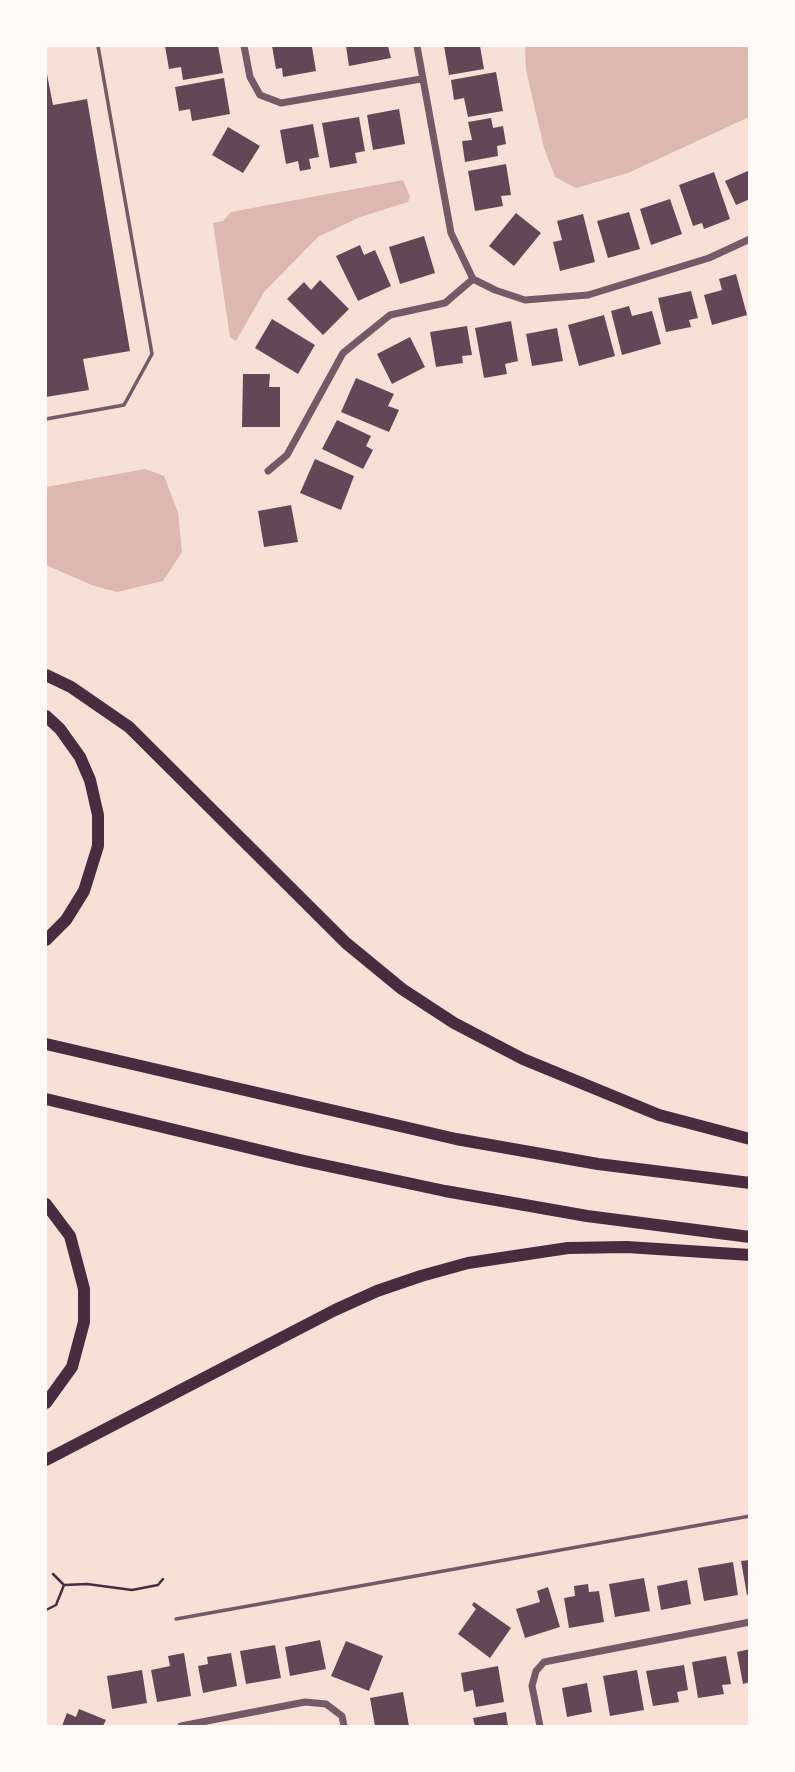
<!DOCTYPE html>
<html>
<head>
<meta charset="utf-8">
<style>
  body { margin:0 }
  #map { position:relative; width:795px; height:1772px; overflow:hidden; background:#f7e1d7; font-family:"Golos Text",sans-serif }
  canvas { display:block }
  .frame { position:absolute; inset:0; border:47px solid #fffaf5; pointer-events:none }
</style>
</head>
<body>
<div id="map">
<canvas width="795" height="1772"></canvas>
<div class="frame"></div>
</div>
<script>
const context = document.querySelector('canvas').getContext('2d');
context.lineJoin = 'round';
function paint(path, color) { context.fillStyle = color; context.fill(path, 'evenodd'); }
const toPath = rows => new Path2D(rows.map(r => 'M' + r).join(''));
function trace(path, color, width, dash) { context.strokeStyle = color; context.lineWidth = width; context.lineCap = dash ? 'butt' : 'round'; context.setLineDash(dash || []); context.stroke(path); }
const water = toPath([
  [525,46,749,46,749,117,628,173,576,188,555,177,544,148,526,70],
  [403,180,410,197,408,202,360,217,318,237,264,292,236,341,230,337,213,223,223,221,231,212],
  [145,469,164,476,178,512,182,552,163,581,117,592,94,586,46,565,46,487]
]);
const building = toPath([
  [165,46,218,46,223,73,183,80,181,67,169,69],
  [272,46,312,47,316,71,283,77,282,68,276,69],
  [346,46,388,46,391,58,349,66],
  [444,46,480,46,484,69,449,75],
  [46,69,53,105,87,99,130,351,83,359,89,390,46,397],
  [496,72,503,111,468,117,464,98,454,100,451,80],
  [224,78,230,114,192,121,190,109,179,111,175,87],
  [399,109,405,144,373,150,367,115],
  [359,117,365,151,355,153,357,163,330,168,322,123],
  [491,118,493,128,503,126,506,144,497,146,498,156,465,162,462,141,472,140,468,122],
  [313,124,319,157,309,159,311,169,300,171,298,161,286,164,280,130],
  [228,127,260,146,243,173,212,155],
  [506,164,511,195,501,196,503,206,475,211,468,171],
  [750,170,750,199,736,205,725,181],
  [714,172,730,219,704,229,702,223,693,226,679,185],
  [670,199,682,234,651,245,640,209],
  [629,212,640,249,608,258,597,221],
  [516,213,541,233,514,266,489,246],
  [583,214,595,262,560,271,553,242,562,240,557,221],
  [424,236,435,273,400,284,389,247],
  [360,245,364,255,375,250,391,286,358,301,336,256],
  [736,274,747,315,712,325,704,295,722,290,719,279],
  [320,280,349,309,323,335,287,299,304,282,311,290],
  [691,291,698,318,689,320,691,327,666,332,658,298],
  [629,306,632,316,652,311,661,344,622,355,611,311],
  [604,315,615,356,579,366,568,325],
  [272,319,315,345,298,374,255,348],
  [511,321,518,361,505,364,507,374,484,378,475,328],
  [467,326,472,355,462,356,463,363,436,367,430,332],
  [557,328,563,361,532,366,526,334],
  [410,337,425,367,392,384,377,354],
  [243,374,270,374,269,387,280,387,280,427,242,427],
  [356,378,394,394,388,406,399,410,389,432,341,412],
  [337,420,371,436,366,446,373,450,363,469,322,449],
  [315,459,354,476,341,510,300,493],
  [291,505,298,542,264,547,258,511],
  [750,1560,750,1595,747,1595,741,1561],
  [733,1562,738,1595,704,1601,698,1568],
  [644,1578,650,1611,615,1617,609,1584],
  [687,1580,691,1604,661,1610,657,1586],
  [588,1584,589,1592,599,1591,604,1622,569,1628,564,1598,575,1596,574,1586],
  [548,1587,560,1627,525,1638,516,1609,540,1602,537,1591],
  [474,1602,511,1628,490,1658,458,1634,476,1609,472,1605],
  [320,1640,326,1669,290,1676,285,1647],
  [346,1641,383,1656,369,1691,331,1676],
  [275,1645,281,1678,246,1684,240,1651],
  [750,1649,750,1682,743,1684,737,1652],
  [184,1653,191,1696,157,1702,151,1670,170,1666,168,1656],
  [231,1653,237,1686,203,1693,198,1666,208,1664,207,1657],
  [726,1656,731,1684,722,1685,724,1694,698,1698,692,1662],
  [684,1665,688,1690,677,1692,679,1702,653,1706,646,1671],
  [498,1666,504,1702,476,1707,473,1690,464,1692,461,1673],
  [142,1670,147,1703,112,1709,107,1676],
  [637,1670,644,1710,610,1716,603,1676],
  [587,1683,592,1712,567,1717,562,1688],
  [403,1692,409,1726,375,1726,370,1698],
  [79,1709,106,1720,103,1726,62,1726,67,1713,76,1717],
  [506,1712,508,1726,475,1726,473,1718]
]);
const path = toPath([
  [53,1574,64,1585],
  [46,1610,56,1605,64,1585,87,1584,132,1590,158,1585,163,1579]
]);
const service = toPath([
  [46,419,124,405,152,354,98,46],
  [176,1619,750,1516]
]);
const minor = toPath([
  [244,46,250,77,260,95,281,103,421,79],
  [417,46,451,233,473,279,495,290,525,300,588,295,709,258,750,239],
  [268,471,287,455,343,353,390,315,445,303,473,279],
  [181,1726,305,1702,326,1704,342,1716,344,1726],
  [540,1726,532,1686,536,1671,544,1662,750,1622]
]);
const motorway = toPath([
  [46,675,71,687,129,727,346,943,402,989,454,1023,523,1059,659,1115,750,1139],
  [46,716,60,729,80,757,90,780,98,815,98,846,84,891,66,920,46,940],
  [46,1044,456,1139,598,1164,750,1183],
  [46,1099,300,1160,445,1191,587,1216,750,1237],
  [46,1204,70,1236,84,1289,84,1322,72,1367,46,1403],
  [46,1460,335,1310,377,1291,421,1276,468,1263,568,1248,627,1247,750,1255]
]);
paint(water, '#dcb8b0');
paint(building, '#644757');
trace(path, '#4a2c40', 2.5);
trace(service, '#755966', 3.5);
trace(minor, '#755966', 7);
trace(motorway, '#4a2c40', 12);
</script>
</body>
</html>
